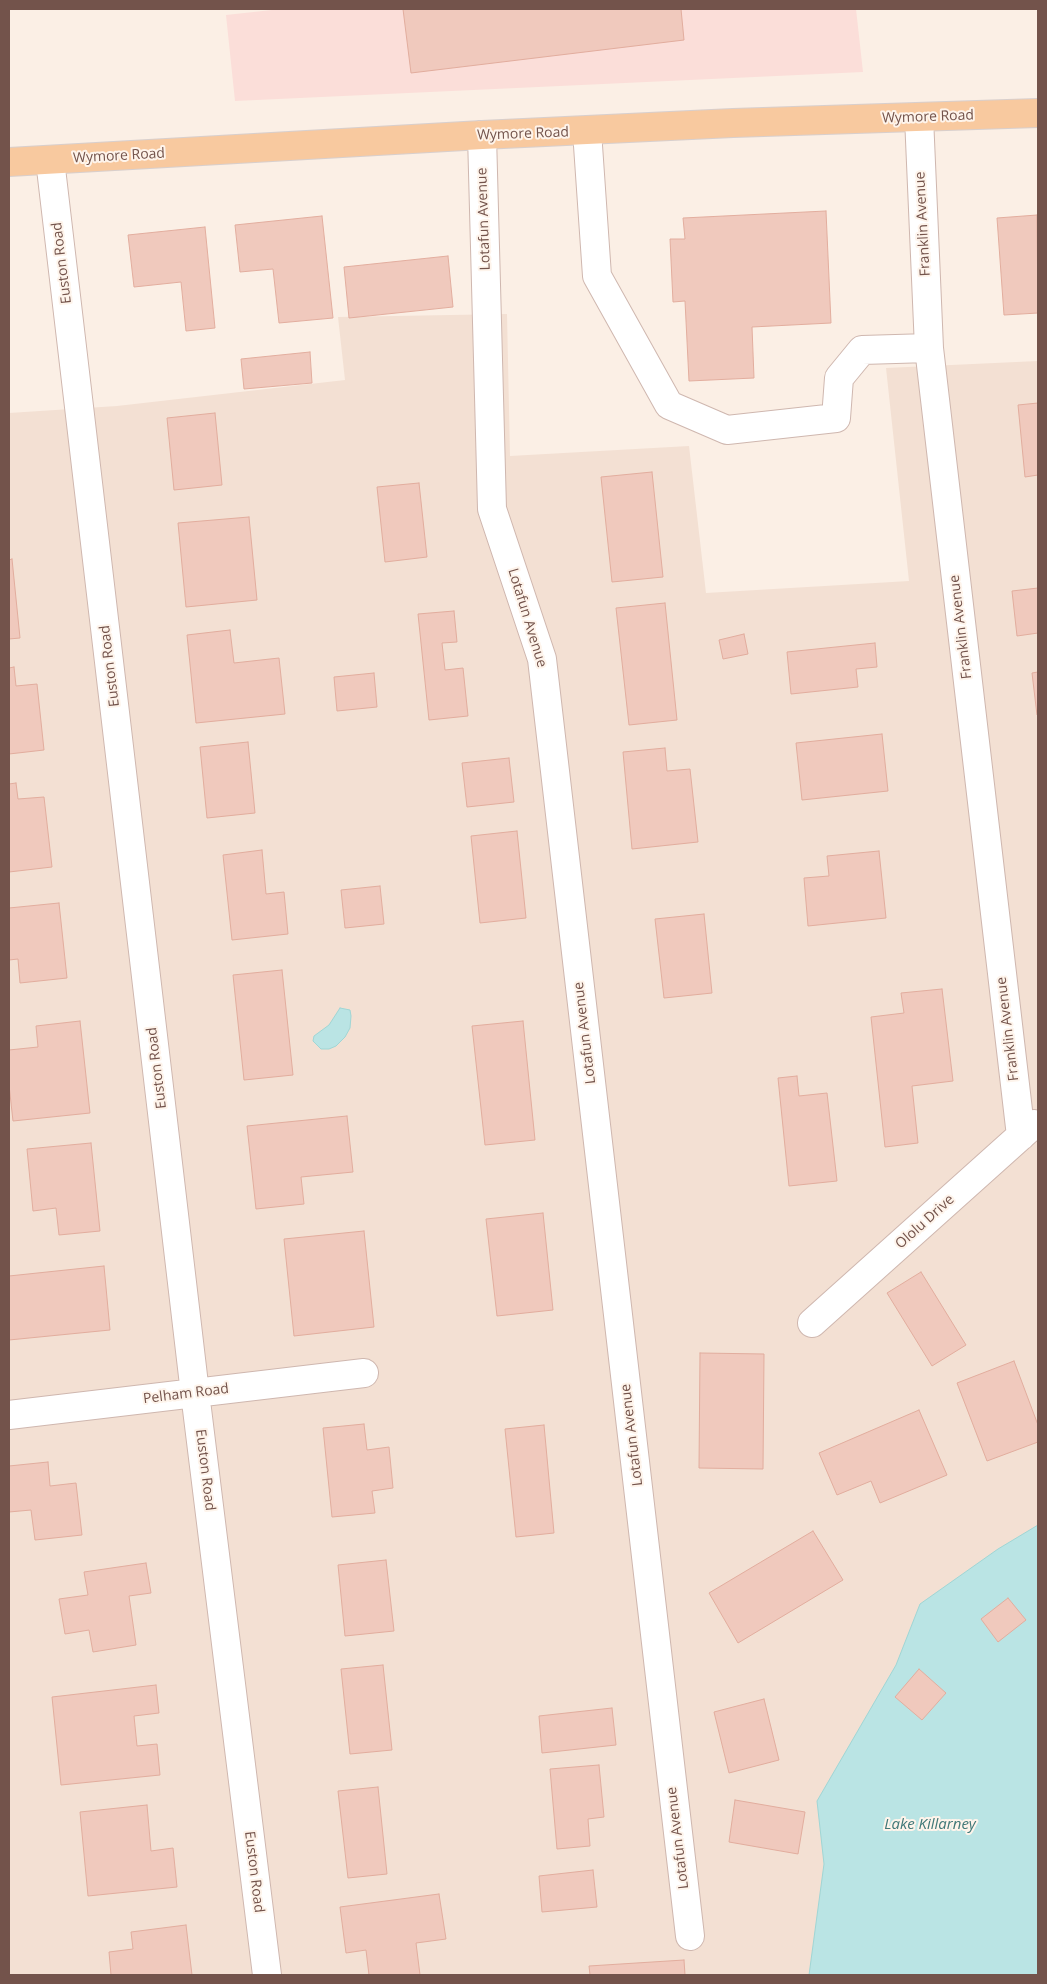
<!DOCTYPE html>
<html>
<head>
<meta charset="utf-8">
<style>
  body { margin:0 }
  #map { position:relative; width:1047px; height:1984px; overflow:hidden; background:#fbefe5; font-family:"Open Sans",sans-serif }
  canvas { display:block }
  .frame { position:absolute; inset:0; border:10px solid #73534b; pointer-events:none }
</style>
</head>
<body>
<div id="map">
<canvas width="1047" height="1984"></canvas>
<div class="frame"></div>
</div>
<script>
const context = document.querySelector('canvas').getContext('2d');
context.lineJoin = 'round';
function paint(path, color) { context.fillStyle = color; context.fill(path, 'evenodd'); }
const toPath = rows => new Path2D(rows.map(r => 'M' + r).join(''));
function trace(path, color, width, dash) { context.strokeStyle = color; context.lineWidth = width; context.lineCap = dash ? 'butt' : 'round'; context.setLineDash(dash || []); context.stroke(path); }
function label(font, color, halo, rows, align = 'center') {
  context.font = font + ' "Open Sans",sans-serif'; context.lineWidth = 4; context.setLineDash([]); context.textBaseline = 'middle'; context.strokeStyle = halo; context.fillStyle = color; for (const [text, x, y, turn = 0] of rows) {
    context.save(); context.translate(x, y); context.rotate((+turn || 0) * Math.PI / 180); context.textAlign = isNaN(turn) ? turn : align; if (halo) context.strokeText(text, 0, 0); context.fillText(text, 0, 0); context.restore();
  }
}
const residential = toPath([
  [507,314,510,456,689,446,706,593,909,581,886,368,1038,361,1038,1975,9,1975,9,413,117,406,345,380,338,317]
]);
const commercial = toPath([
  [281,9,856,9,863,72,235,101,226,15]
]);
const water = toPath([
  [340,1008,350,1010,351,1016,350,1028,345,1037,336,1046,329,1049,321,1049,313,1041,314,1036,329,1025,340,1008],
  [1038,1525,1038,1975,809,1975,824,1864,817,1801,896,1665,920,1604,998,1549,1038,1525]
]);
const building = toPath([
  [403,9,681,9,684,40,411,73,403,9],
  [826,211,831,323,752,327,754,378,689,381,685,301,673,302,670,239,685,239,683,218,826,211],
  [1037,215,1038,313,1004,315,997,218,1037,215],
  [322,216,333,318,279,323,273,269,240,272,235,225,322,216],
  [205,227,215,328,186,331,181,282,134,287,128,235,205,227],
  [448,256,453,307,349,318,344,267,448,256],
  [310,352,312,383,244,389,241,359,310,352],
  [1038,403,1038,475,1025,477,1018,405,1038,403],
  [215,413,222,485,174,490,167,418,215,413],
  [652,472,663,577,612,582,601,477,652,472],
  [419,483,427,557,385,562,377,487,419,483],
  [249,517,257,600,186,607,178,523,249,517],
  [12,559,20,638,9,639,9,560,12,559],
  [1038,588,1038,633,1017,636,1012,591,1038,588],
  [665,603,677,720,629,725,616,608,665,603],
  [454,611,457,642,442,643,445,670,463,668,468,716,429,720,418,614,454,611],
  [230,630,234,663,279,658,285,714,196,723,187,635,230,630],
  [744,634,748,654,723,659,719,640,744,634],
  [875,643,877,667,856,669,858,687,791,694,787,652,875,643],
  [14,667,16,686,37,684,44,750,9,754,9,668,14,667],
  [1038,672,1038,715,1037,715,1032,673,1038,672],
  [374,673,377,707,337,711,334,677,374,673],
  [882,734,888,791,802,800,796,743,882,734],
  [248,742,255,813,207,818,200,747,248,742],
  [665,748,667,771,690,769,698,842,632,849,623,752,665,748],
  [509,758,514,802,467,807,462,763,509,758],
  [16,783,18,799,44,797,52,867,9,872,9,784,16,783],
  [517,831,526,918,480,923,471,836,517,831],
  [262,850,266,894,284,892,288,934,232,940,223,855,262,850],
  [879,851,886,918,808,926,804,878,829,876,827,856,879,851],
  [380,886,384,924,345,928,341,890,380,886],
  [59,903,67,978,20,983,18,959,9,960,9,908,59,903],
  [704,914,712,993,664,998,655,919,704,914],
  [282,970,293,1075,244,1080,233,975,282,970],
  [942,989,953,1081,912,1086,918,1143,885,1147,871,1017,904,1013,901,993,942,989],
  [80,1021,90,1113,13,1121,9,1085,9,1050,38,1047,36,1026,80,1021],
  [523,1021,535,1140,485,1145,472,1026,523,1021],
  [797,1076,799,1096,827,1093,837,1181,789,1186,778,1078,797,1076],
  [347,1116,353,1172,301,1177,304,1204,256,1209,247,1126,347,1116],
  [91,1143,100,1231,59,1235,56,1208,33,1211,27,1149,91,1143],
  [543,1213,553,1310,497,1316,486,1219,543,1213],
  [364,1231,374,1327,294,1336,284,1239,364,1231],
  [104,1266,110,1330,9,1340,9,1276,104,1266],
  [921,1272,966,1345,932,1366,887,1293,921,1272],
  [700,1353,764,1354,763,1469,699,1468,700,1353],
  [1014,1361,1038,1425,1038,1442,987,1461,957,1383,1014,1361],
  [919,1410,947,1475,880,1503,871,1481,837,1495,819,1453,919,1410],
  [364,1424,367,1450,389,1447,393,1488,372,1491,375,1513,332,1517,323,1428,364,1424],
  [544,1425,554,1533,516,1537,505,1429,544,1425],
  [48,1462,50,1486,76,1483,82,1535,35,1540,31,1510,9,1512,9,1466,48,1462],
  [813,1531,843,1580,738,1643,709,1593,813,1531],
  [386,1560,394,1631,345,1636,338,1565,386,1560],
  [146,1563,151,1593,129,1596,136,1645,93,1652,89,1630,65,1634,59,1599,88,1595,84,1572,146,1563],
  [1008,1598,1026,1620,998,1642,981,1619,1008,1598],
  [383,1665,392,1750,350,1754,341,1669,383,1665],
  [919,1669,946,1693,922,1720,895,1697,919,1669],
  [156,1685,159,1713,134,1716,137,1746,157,1744,160,1775,61,1785,52,1697,156,1685],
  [764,1699,779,1760,729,1773,714,1712,764,1699],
  [612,1708,616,1745,542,1753,539,1716,612,1708],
  [599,1765,604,1817,588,1819,590,1846,557,1849,550,1769,599,1765],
  [378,1787,387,1874,348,1878,338,1791,378,1787],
  [735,1800,805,1812,798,1854,729,1842,735,1800],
  [147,1805,151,1851,173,1848,177,1887,88,1896,80,1812,147,1805],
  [593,1870,597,1907,542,1912,539,1876,593,1870],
  [439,1894,446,1939,416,1943,420,1975,369,1975,366,1950,346,1953,340,1907,439,1894],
  [186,1925,192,1975,111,1975,109,1952,133,1949,131,1932,186,1925],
  [684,1960,685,1975,590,1975,589,1966,684,1960]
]);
const minor = toPath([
  [919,117,929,348,1021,1136],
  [587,131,597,276,669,405,727,430,836,418,839,378,862,350,929,348],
  [482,135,492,509,542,659,690,1936],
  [50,160,195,1393,267,1975],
  [812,1323,1034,1124],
  [9,1415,364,1373]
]);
const major = toPath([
  [9,162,482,135,733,123,1038,113]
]);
const streetNames = [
  ["Wymore Road",928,117,-2],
  ["Wymore Road",523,134,-2],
  ["Wymore Road",119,156,-3],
  ["Lotafun Avenue",484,219,-92],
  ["Franklin Avenue",923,224,-93],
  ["Euston Road",62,263,-97],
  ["Lotafun Avenue",527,618,73],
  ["Franklin Avenue",961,627,-97],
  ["Euston Road",110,666,-97],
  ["Franklin Avenue",1008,1029,-97],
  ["Lotafun Avenue",585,1033,-97],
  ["Euston Road",157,1068,-97],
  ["Ololu Drive",925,1222,-42],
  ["Pelham Road",186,1394,-7],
  ["Lotafun Avenue",632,1435,-97],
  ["Euston Road",205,1470,83],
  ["Lotafun Avenue",678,1838,-97],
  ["Euston Road",254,1872,83]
];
const waterNames = [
  ["Lake Killarney",930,1825]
];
paint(residential, '#f3e0d3');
paint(commercial, '#fbded9');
paint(water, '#bae4e4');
trace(water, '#a0d6d5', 1);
paint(building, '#f0c9bd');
trace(building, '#e2ad9e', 1);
trace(minor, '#cfb7af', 30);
trace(major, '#d8cfcd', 30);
trace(minor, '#fff', 28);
trace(major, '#f8c99f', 28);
label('14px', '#73534b', '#fef4eb', streetNames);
label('italic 15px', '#407878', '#fef4eb', waterNames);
</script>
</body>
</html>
